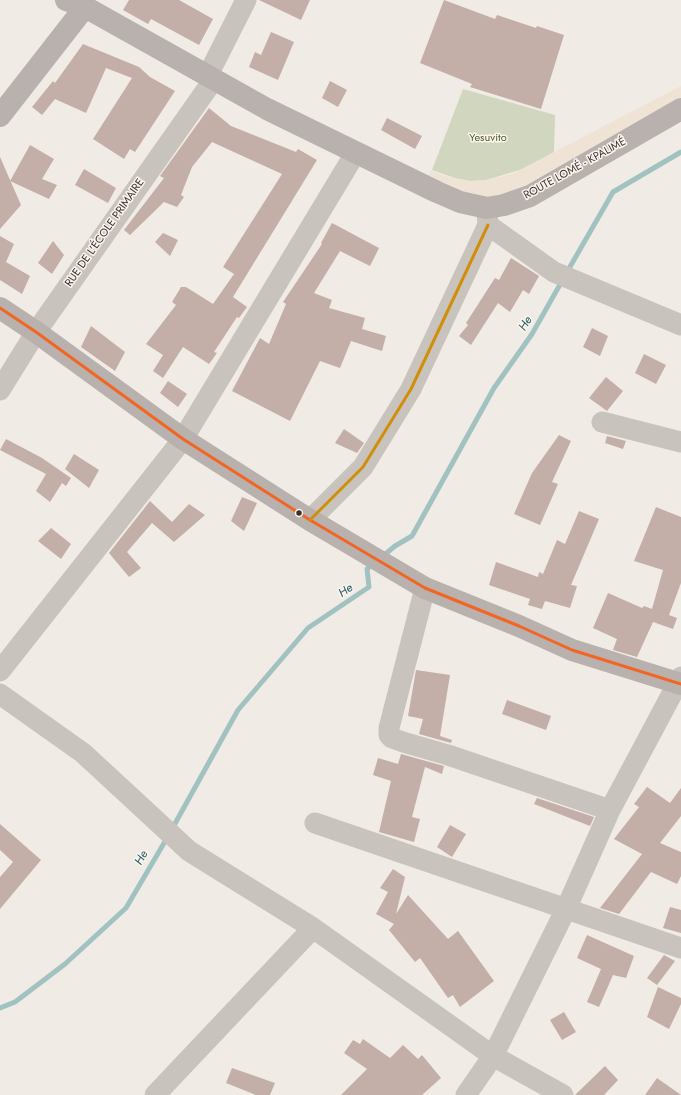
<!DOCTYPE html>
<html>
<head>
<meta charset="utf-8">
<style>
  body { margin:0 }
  canvas { display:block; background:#f0ebe5 }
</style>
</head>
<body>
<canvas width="681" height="1095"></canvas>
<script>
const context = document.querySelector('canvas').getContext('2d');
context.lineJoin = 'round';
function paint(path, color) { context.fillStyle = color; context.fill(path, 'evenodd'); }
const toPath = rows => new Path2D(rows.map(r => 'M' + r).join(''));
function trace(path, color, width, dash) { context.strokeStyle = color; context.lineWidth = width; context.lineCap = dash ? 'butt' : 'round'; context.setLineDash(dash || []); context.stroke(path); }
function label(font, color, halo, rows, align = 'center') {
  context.font = font + ' Jost,sans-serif'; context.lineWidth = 3; context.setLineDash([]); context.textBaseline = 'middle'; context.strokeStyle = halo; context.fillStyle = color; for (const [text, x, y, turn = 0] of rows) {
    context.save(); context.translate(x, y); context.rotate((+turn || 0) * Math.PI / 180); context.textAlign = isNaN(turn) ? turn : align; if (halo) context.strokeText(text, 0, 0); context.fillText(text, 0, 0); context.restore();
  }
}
const green = toPath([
  [463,89,555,115,554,152,526,168,486,180,470,181,455,178,432,170]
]);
const plaza = toPath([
  [681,86,681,108,506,201,425,185,431,171,455,179,471,181,486,180,512,174]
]);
const stream = toPath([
  [567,272,613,192,681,152],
  [383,556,395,546,412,536,494,388,532,334,562,281],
  [172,829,238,710,308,628,369,587,367,569,373,564],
  [0,1008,15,1002,65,964,126,908,167,838]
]);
const building = toPath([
  [129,0,179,0,213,19,199,45,151,19,148,24,123,10],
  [259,0,310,0,301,20],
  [444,0,495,19,497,15,536,28,537,26,564,35,541,109,470,87,472,84,420,63],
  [271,32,294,42,278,80,249,67,255,52,261,55],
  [83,44,139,67,150,77,175,91,135,152,130,149,124,159,93,139,132,78,106,68,86,113,55,99,42,115,32,107,53,81,55,83],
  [330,81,347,90,338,107,322,98],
  [209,108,231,126,296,152,298,149,317,160,233,297,247,307,239,318,237,317,214,352,217,353,209,364,183,347,163,378,153,371,163,355,146,344,176,305,172,302,181,287,186,287,213,304,234,274,223,267,282,174,212,142,192,167,181,195,184,197,177,207,164,202,130,235,124,230,164,178,160,176],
  [387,118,422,136,415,149,381,130],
  [30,145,54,159,42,179,57,185,49,199,10,181],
  [0,157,21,205,0,229],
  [84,169,116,188,108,203,75,185],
  [332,223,379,248,370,266,340,251,314,293,332,300,329,308,365,318,362,329,386,336,382,351,351,341,340,368,320,361,290,421,232,391,260,338,269,344,286,304,283,302,322,244,321,243],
  [163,233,178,240,170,256,155,242],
  [0,236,14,244,6,262,30,276,22,294,0,280],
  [53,241,64,255,52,274,38,263],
  [511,258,539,276,529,294,523,290,510,312,498,303,471,345,459,336,468,325,466,323,495,278,499,280],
  [91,326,125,352,115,371,81,347],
  [592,328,608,336,600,356,583,347],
  [644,354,666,365,656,384,635,373],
  [606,377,623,391,607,411,589,398],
  [168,381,187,394,178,407,160,393],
  [344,429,364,443,357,453,335,443],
  [559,435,571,441,552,482,558,484,540,525,514,514,532,473],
  [607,436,626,441,623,449,605,443],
  [6,439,42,458,71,478,66,486,62,483,50,502,36,491,46,474,0,450],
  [74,454,99,470,89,488,65,469],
  [242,497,257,503,244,531,231,521],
  [150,501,172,522,189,504,205,515,174,542,152,523,127,552,141,568,129,577,109,553],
  [656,507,681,517,681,583,669,615,677,618,673,629,653,622,637,657,613,650,617,639,593,628,608,593,642,608,644,606,652,609,663,570,634,561],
  [579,511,599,519,571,585,577,586,570,608,545,601,542,609,528,605,530,599,489,585,496,562,538,577,539,572,543,574,557,540,565,544],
  [51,528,71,544,61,559,38,541],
  [416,670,450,675,440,736,452,740,451,743,419,734,423,719,408,716],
  [507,700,551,716,546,730,502,714],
  [401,754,444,766,442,774,425,767,412,817,420,819,414,842,379,832,391,781,373,775,378,758,398,764],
  [647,787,670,803,681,788,681,816,660,843,681,852,681,876,677,884,651,872,619,914,600,908,642,854,614,839,639,807,634,804],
  [537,798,594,817,590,826,534,804],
  [0,824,41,860,0,909,0,877,13,862,0,850],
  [450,825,466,834,452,857,437,847],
  [393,869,405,877,396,914,408,895,448,939,458,931,494,981,460,1007,453,995,448,998,420,958,415,962,389,930,394,924,376,914,388,892,380,888],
  [670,907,681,910,681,933,663,928],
  [587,935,634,956,626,978,613,975,599,1007,587,1002,601,969,577,958],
  [664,955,675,961,657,985,647,978],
  [658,987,681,998,681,1004,669,1029,647,1017],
  [564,1012,576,1032,562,1040,550,1020],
  [363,1039,390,1058,403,1045,418,1059,422,1055,441,1078,422,1095,341,1095,367,1069,344,1053,353,1040,360,1044],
  [605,1066,618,1080,604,1095,575,1095],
  [232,1068,275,1083,270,1095,256,1095,226,1083],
  [657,1078,681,1095,645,1095]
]);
const minor = toPath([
  [208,75,246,0],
  [487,213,488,225,554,272,681,325],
  [0,390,36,332,214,79],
  [602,422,681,442],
  [310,520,363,467,411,389,488,225],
  [425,588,389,728,389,735,392,738,403,742,448,755,610,810],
  [0,671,183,439,356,152],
  [0,694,83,753,189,851,313,928,493,1056,563,1095],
  [315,823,681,948],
  [155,1095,313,928],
  [466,1095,493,1056,566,909,610,810,681,677]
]);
const major = toPath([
  [66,0,85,7,267,109,437,192,460,202,487,208,504,205,530,196,681,109],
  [0,116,85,7],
  [0,308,36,332,183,439,310,520,425,588,519,626,572,650,681,684]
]);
const bus1 = toPath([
  [0,308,36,332,183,439,310,520,425,588,519,626,572,650,681,684]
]);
const bus2 = toPath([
  [310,520,363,467,411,389,488,225]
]);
const markers = [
  [299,513,3.5,"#3b302b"]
];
const parkNames = [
  ["Yesuvito",488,138]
];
const streetNames = [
  ["ROUTE LOMÉ - KPALIMÉ",575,169,-29],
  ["RUE DE L'ÉCOLE PRIMAIRE",105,233,-55]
];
const waterNames = [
  ["He",526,324,-58],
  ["He",346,591,-34],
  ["He",142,858,-61]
];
paint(green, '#d1d6bf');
paint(plaza, '#eee3d5');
trace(stream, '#a1c2c1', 5);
paint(building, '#c3afa7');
trace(minor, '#c9c3be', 21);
trace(major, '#b8b1ad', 22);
trace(bus1, '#f26522', 3);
trace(bus2, '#d18e09', 3);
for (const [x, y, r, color] of markers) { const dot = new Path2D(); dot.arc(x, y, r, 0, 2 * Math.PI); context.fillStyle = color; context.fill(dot); trace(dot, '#fbf5ee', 1.5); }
label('11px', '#4a5a2e', '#fbf5ee', parkNames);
label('11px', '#3b302b', '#fbf5ee', streetNames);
label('italic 12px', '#1f5a5e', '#fbf5ee', waterNames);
</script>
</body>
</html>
